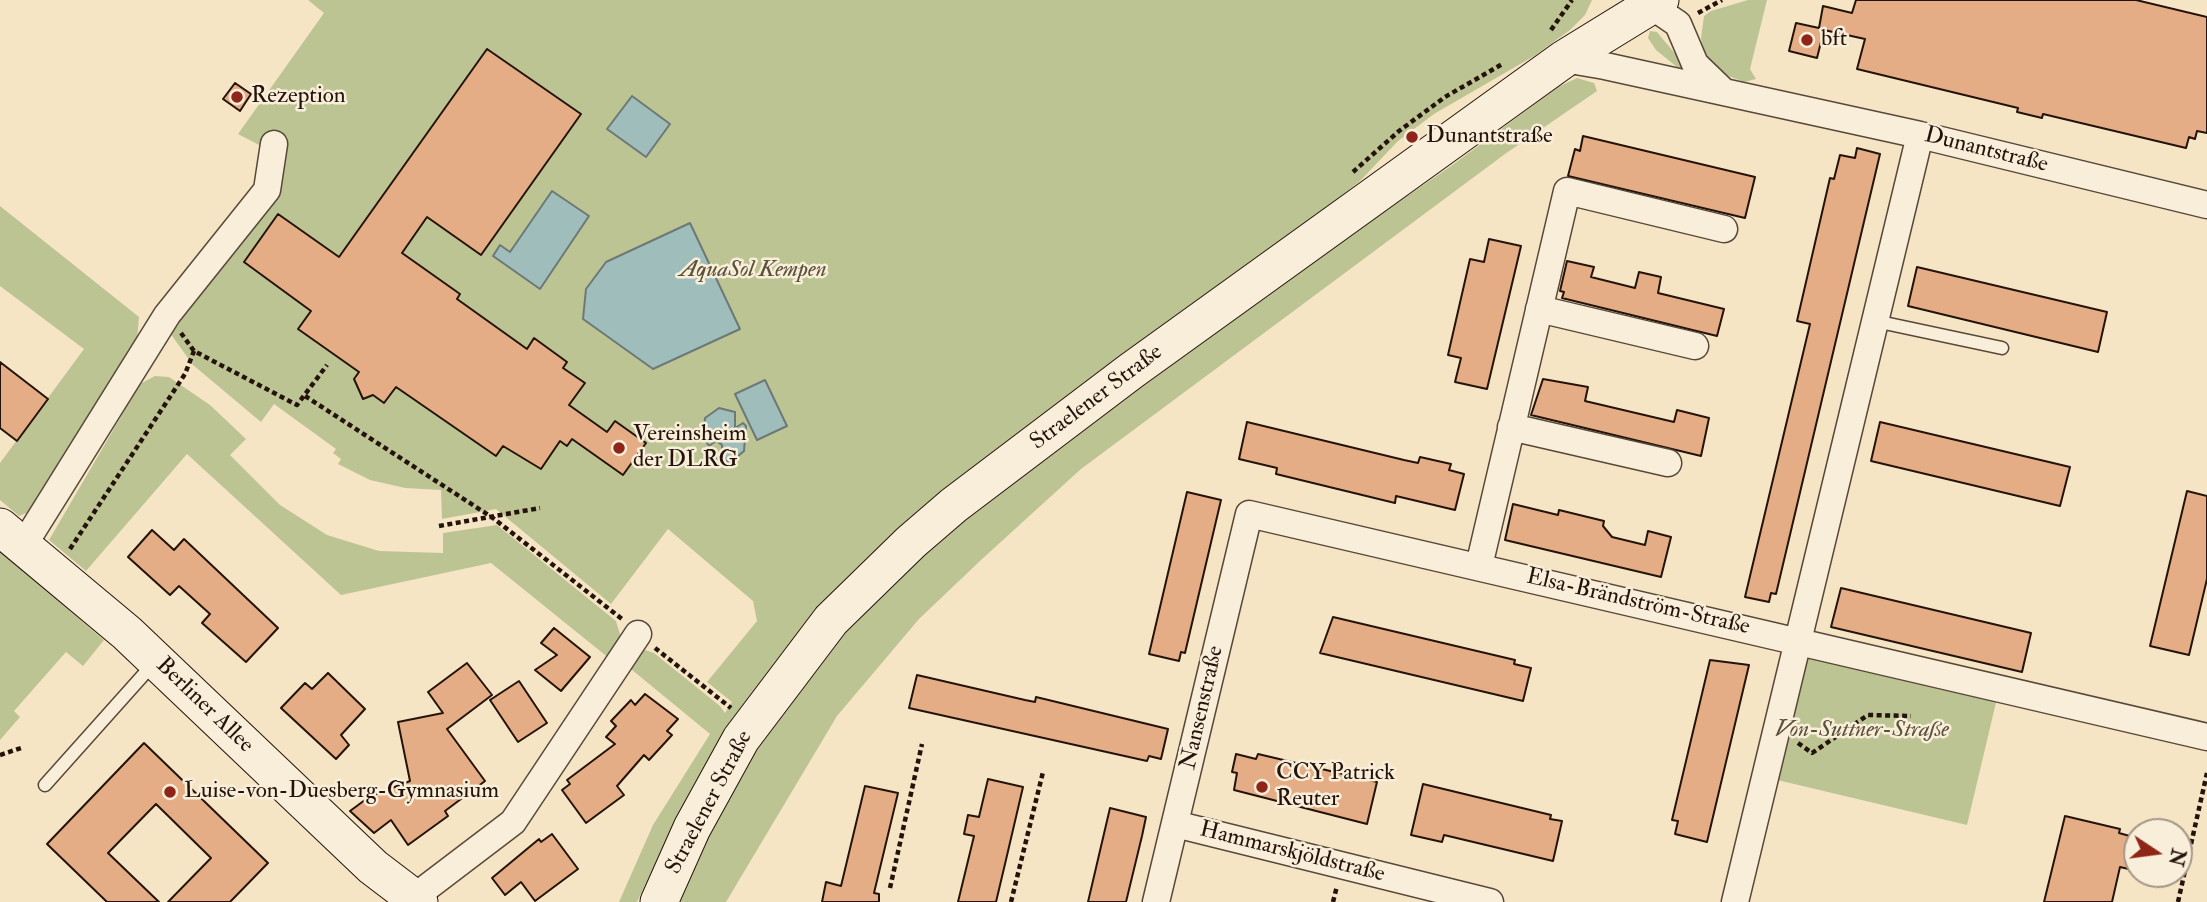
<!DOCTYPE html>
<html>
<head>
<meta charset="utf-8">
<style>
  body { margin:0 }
  #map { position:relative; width:2207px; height:902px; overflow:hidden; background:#f5e5c5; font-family:"IM FELL Double Pica",serif }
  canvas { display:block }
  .north { position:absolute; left:2123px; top:818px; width:70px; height:70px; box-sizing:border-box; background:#f8eed9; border:2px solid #a39687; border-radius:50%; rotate:103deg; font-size:19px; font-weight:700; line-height:28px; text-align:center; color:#24130b }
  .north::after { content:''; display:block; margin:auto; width:24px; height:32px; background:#8f2418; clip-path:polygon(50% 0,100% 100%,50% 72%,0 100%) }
</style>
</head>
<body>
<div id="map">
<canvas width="2207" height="902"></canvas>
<div class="north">N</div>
</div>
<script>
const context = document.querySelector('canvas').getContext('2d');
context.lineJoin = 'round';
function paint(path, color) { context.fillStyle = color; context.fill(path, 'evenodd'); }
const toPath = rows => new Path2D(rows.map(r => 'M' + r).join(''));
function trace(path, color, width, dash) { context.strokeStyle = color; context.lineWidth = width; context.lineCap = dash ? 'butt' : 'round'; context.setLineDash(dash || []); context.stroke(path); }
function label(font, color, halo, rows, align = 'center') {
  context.font = font + ' "IM FELL Double Pica",serif'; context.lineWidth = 5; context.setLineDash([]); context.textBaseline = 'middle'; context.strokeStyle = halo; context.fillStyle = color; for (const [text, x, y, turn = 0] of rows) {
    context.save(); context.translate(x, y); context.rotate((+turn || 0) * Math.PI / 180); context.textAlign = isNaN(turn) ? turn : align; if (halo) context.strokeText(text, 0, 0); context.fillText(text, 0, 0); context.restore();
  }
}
const green = toPath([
  [308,0,1592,0,1585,15,1570,30,1534,56,1434,114,1398,141,1360,181,1279,245,1009,445,712,763,662,849,637,902,619,902,653,825,710,734,626,665,639,648,654,653,720,706,725,713,732,702,707,682,757,621,753,601,668,529,611,604,496,509,442,519,441,490,405,488,370,480,338,464,341,459,333,453,336,449,274,404,261,422,193,365,170,333,278,186,263,147,238,134,324,13],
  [1748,0,1767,0,1750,69,1756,79,1744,82,1718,72,1704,54,1701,38,1704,16,1711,11],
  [1650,31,1657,32,1691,73,1688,76,1656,50,1648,38],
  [1577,78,1594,83,1597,91,1505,154,1081,469,981,560,919,619,837,716,726,902,679,902,714,816,772,718,821,655,916,557,1186,348,1451,166,1558,87],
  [0,206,139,317,137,340,34,510,19,516,0,500,0,463,84,349,0,286],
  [155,376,169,377,210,405,246,439,230,455,280,505,327,535,379,551,443,553,443,533,497,525,616,621,622,641,610,659,491,563,341,595,187,454,86,571,49,540,140,384],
  [0,551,104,640,83,666,66,652,14,711,20,717,0,740],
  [1802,655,1998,694,1967,825,1773,779]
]);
const water = toPath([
  [632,96,670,124,646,157,607,129,632,96],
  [552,191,589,216,540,289,493,256,500,245,510,252,552,191],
  [690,223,740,329,653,369,583,319,586,289,606,262,690,223],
  [765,380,787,426,757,440,735,394,765,380],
  [719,408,735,412,735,428,743,423,746,426,744,451,731,462,715,459,722,453,722,445,716,441,709,446,703,437,705,418,719,408]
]);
const building = toPath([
  [1856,0,2136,0,2207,17,2207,133,2197,131,2195,139,2189,137,2186,148,2043,114,2042,118,2017,112,2018,108,1857,69,1865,39,1824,30,1817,58,1789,51,1796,23,1819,28,1823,6,1852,13,1856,0],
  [487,49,581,114,481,255,427,217,402,253,460,294,457,299,527,349,534,338,567,362,563,368,585,383,569,405,607,432,615,421,646,443,623,475,572,439,567,446,560,441,541,469,503,446,496,456,396,387,384,403,373,395,363,399,354,379,359,372,298,329,311,311,244,262,278,214,339,257,487,49],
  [235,83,251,94,240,111,223,99,235,83],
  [1583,136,1755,177,1745,218,1568,176,1575,149,1580,151,1583,136],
  [1857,148,1880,154,1776,594,1771,593,1769,602,1745,597,1810,324,1797,321,1830,178,1834,179,1840,155,1855,158,1857,148],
  [1489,239,1521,246,1487,389,1455,382,1461,358,1448,355,1470,259,1484,262,1489,239],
  [1567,261,1594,267,1591,277,1635,288,1639,272,1661,277,1658,293,1724,309,1717,336,1562,298,1564,292,1560,291,1567,261],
  [1917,267,2107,312,2098,352,1908,306,1917,267],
  [0,362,48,399,17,441,0,428,0,362],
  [1543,379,1588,387,1585,401,1674,422,1677,410,1709,418,1701,456,1531,415,1543,379],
  [1247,422,1404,460,1418,463,1420,457,1451,464,1449,470,1464,474,1455,510,1396,496,1395,503,1276,474,1277,468,1239,459,1247,422],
  [1880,422,2070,467,2060,506,1871,461,1880,422],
  [2187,491,2207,496,2207,579,2189,655,2150,646,2187,491],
  [1187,492,1221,500,1185,653,1181,652,1179,661,1149,654,1187,492],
  [1513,504,1558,515,1559,510,1604,521,1603,526,1612,537,1645,545,1648,531,1671,537,1661,577,1505,540,1513,504],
  [152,530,174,550,184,539,278,628,246,662,202,623,210,614,179,586,170,595,128,557,152,530],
  [1841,588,2031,633,2022,672,1831,627,1841,588],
  [1333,617,1515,660,1514,664,1531,668,1523,701,1320,653,1333,617],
  [554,628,590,657,561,691,535,670,557,655,541,643,554,628],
  [1710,660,1749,665,1707,842,1675,834,1678,821,1672,820,1710,660],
  [467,663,492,695,447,729,485,781,445,811,448,816,408,845,391,820,374,833,350,811,369,797,410,781,398,722,443,713,428,692,467,663],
  [328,673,365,709,341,735,349,745,336,759,281,708,305,683,312,689,328,673],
  [917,675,1025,700,1035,702,1036,697,1168,729,1161,759,1149,756,1147,761,909,708,917,675],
  [519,681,547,723,518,742,490,700,519,681],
  [645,694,678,719,667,731,672,735,649,760,644,755,617,786,624,795,586,823,562,790,570,784,567,780,615,744,606,737,616,726,611,721,631,700,635,705,645,694],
  [144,743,268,863,230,902,168,902,211,858,156,804,108,853,159,902,107,902,47,844,144,743],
  [1236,754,1256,759,1258,754,1377,782,1367,824,1234,790,1237,773,1232,772,1236,754],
  [988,779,1023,787,1005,864,996,902,958,902,974,836,964,834,968,815,979,817,988,779],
  [1423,784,1551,815,1550,819,1562,821,1553,861,1444,835,1442,842,1411,835,1423,784],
  [865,786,898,793,874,893,879,894,879,902,822,902,826,882,841,886,865,786],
  [1110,808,1146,817,1142,836,1126,902,1088,902,1110,808],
  [2065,816,2120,829,2119,833,2137,838,2137,871,2120,867,2112,902,2044,902,2065,816],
  [552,834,578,869,535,901,521,882,505,895,492,878,539,839,541,842,552,834]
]);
const path = toPath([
  [1698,13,1722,0],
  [1551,30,1572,0],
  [1353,172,1399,131,1445,97,1504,63],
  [181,333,194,351,297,405,327,365],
  [305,396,493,518,622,619],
  [439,526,540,508],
  [70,549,185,374,194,351],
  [655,648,731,708],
  [1798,743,1812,753,1868,715,1911,716],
  [0,755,24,747],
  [890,888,922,744],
  [1011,902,1043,772],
  [1333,902,1337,886],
  [2178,902,2207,773]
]);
const lane = toPath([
  [1875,321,2002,348],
  [45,785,154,663]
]);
const street = toPath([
  [1643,0,1678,24,1695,64,1724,92],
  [1564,59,1605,66,1920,135,2207,205],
  [1539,309,1695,346],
  [1511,427,1668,463],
  [23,546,167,315,267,190,274,144],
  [1479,566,1567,191,1724,229],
  [1175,824,1490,902],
  [413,898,513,822,638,634],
  [1156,902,1249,514,2207,737],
  [1735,902,1920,135]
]);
const secondary = toPath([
  [0,527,127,633,373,867,419,902],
  [659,902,692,828,741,739,831,620,911,542,954,505,1131,371,1564,59,1660,0]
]);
const markers = [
  [1807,40,7,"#8f2418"],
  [237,97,7,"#8f2418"],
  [1412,137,7,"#8f2418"],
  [619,448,7,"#8f2418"],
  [1262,787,7,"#8f2418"],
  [170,792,7,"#8f2418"]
];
const poiNames = [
  ["bft",1821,40],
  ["Rezeption",251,97],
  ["Dunantstraße",1426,137],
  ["Vereinsheim",633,435],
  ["der DLRG",633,461],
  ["CCY Patrick",1276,774],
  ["Reuter",1276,800],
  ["Luise-von-Duesberg-Gymnasium",184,792]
];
const streetNames = [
  ["Dunantstraße",1986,151,14],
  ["Straelener Straße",1097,398,-37],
  ["Elsa-Brändström-Straße",1638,603,13],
  ["Berliner Allee",204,706,44],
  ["Nansenstraße",1203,708,-77],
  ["Straelener Straße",710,803,-62],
  ["Hammarskjöldstraße",1292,853,14]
];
const parkNames = [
  ["AquaSol Kempen",753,271],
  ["Von-Suttner-Straße",1862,731]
];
paint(green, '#bdc494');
paint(water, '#9ebdbb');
trace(water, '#6d7975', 2);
paint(building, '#e4ad85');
trace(building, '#24130b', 2);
trace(lane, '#58483a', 15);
trace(street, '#58483a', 29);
trace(secondary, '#24130b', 39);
trace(path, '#24130b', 4.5, [5, 3.5]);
trace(lane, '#f8eed9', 12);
trace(street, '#f8eed9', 26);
trace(secondary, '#f8eed9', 37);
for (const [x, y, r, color] of markers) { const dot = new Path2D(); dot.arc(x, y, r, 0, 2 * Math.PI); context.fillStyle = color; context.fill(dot); trace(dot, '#f8eed9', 2.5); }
label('23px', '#24130b', '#f8eed9', poiNames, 'left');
label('23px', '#24130b', '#f8eed9', streetNames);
label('italic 23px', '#5a513b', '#f8eed9', parkNames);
</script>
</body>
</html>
